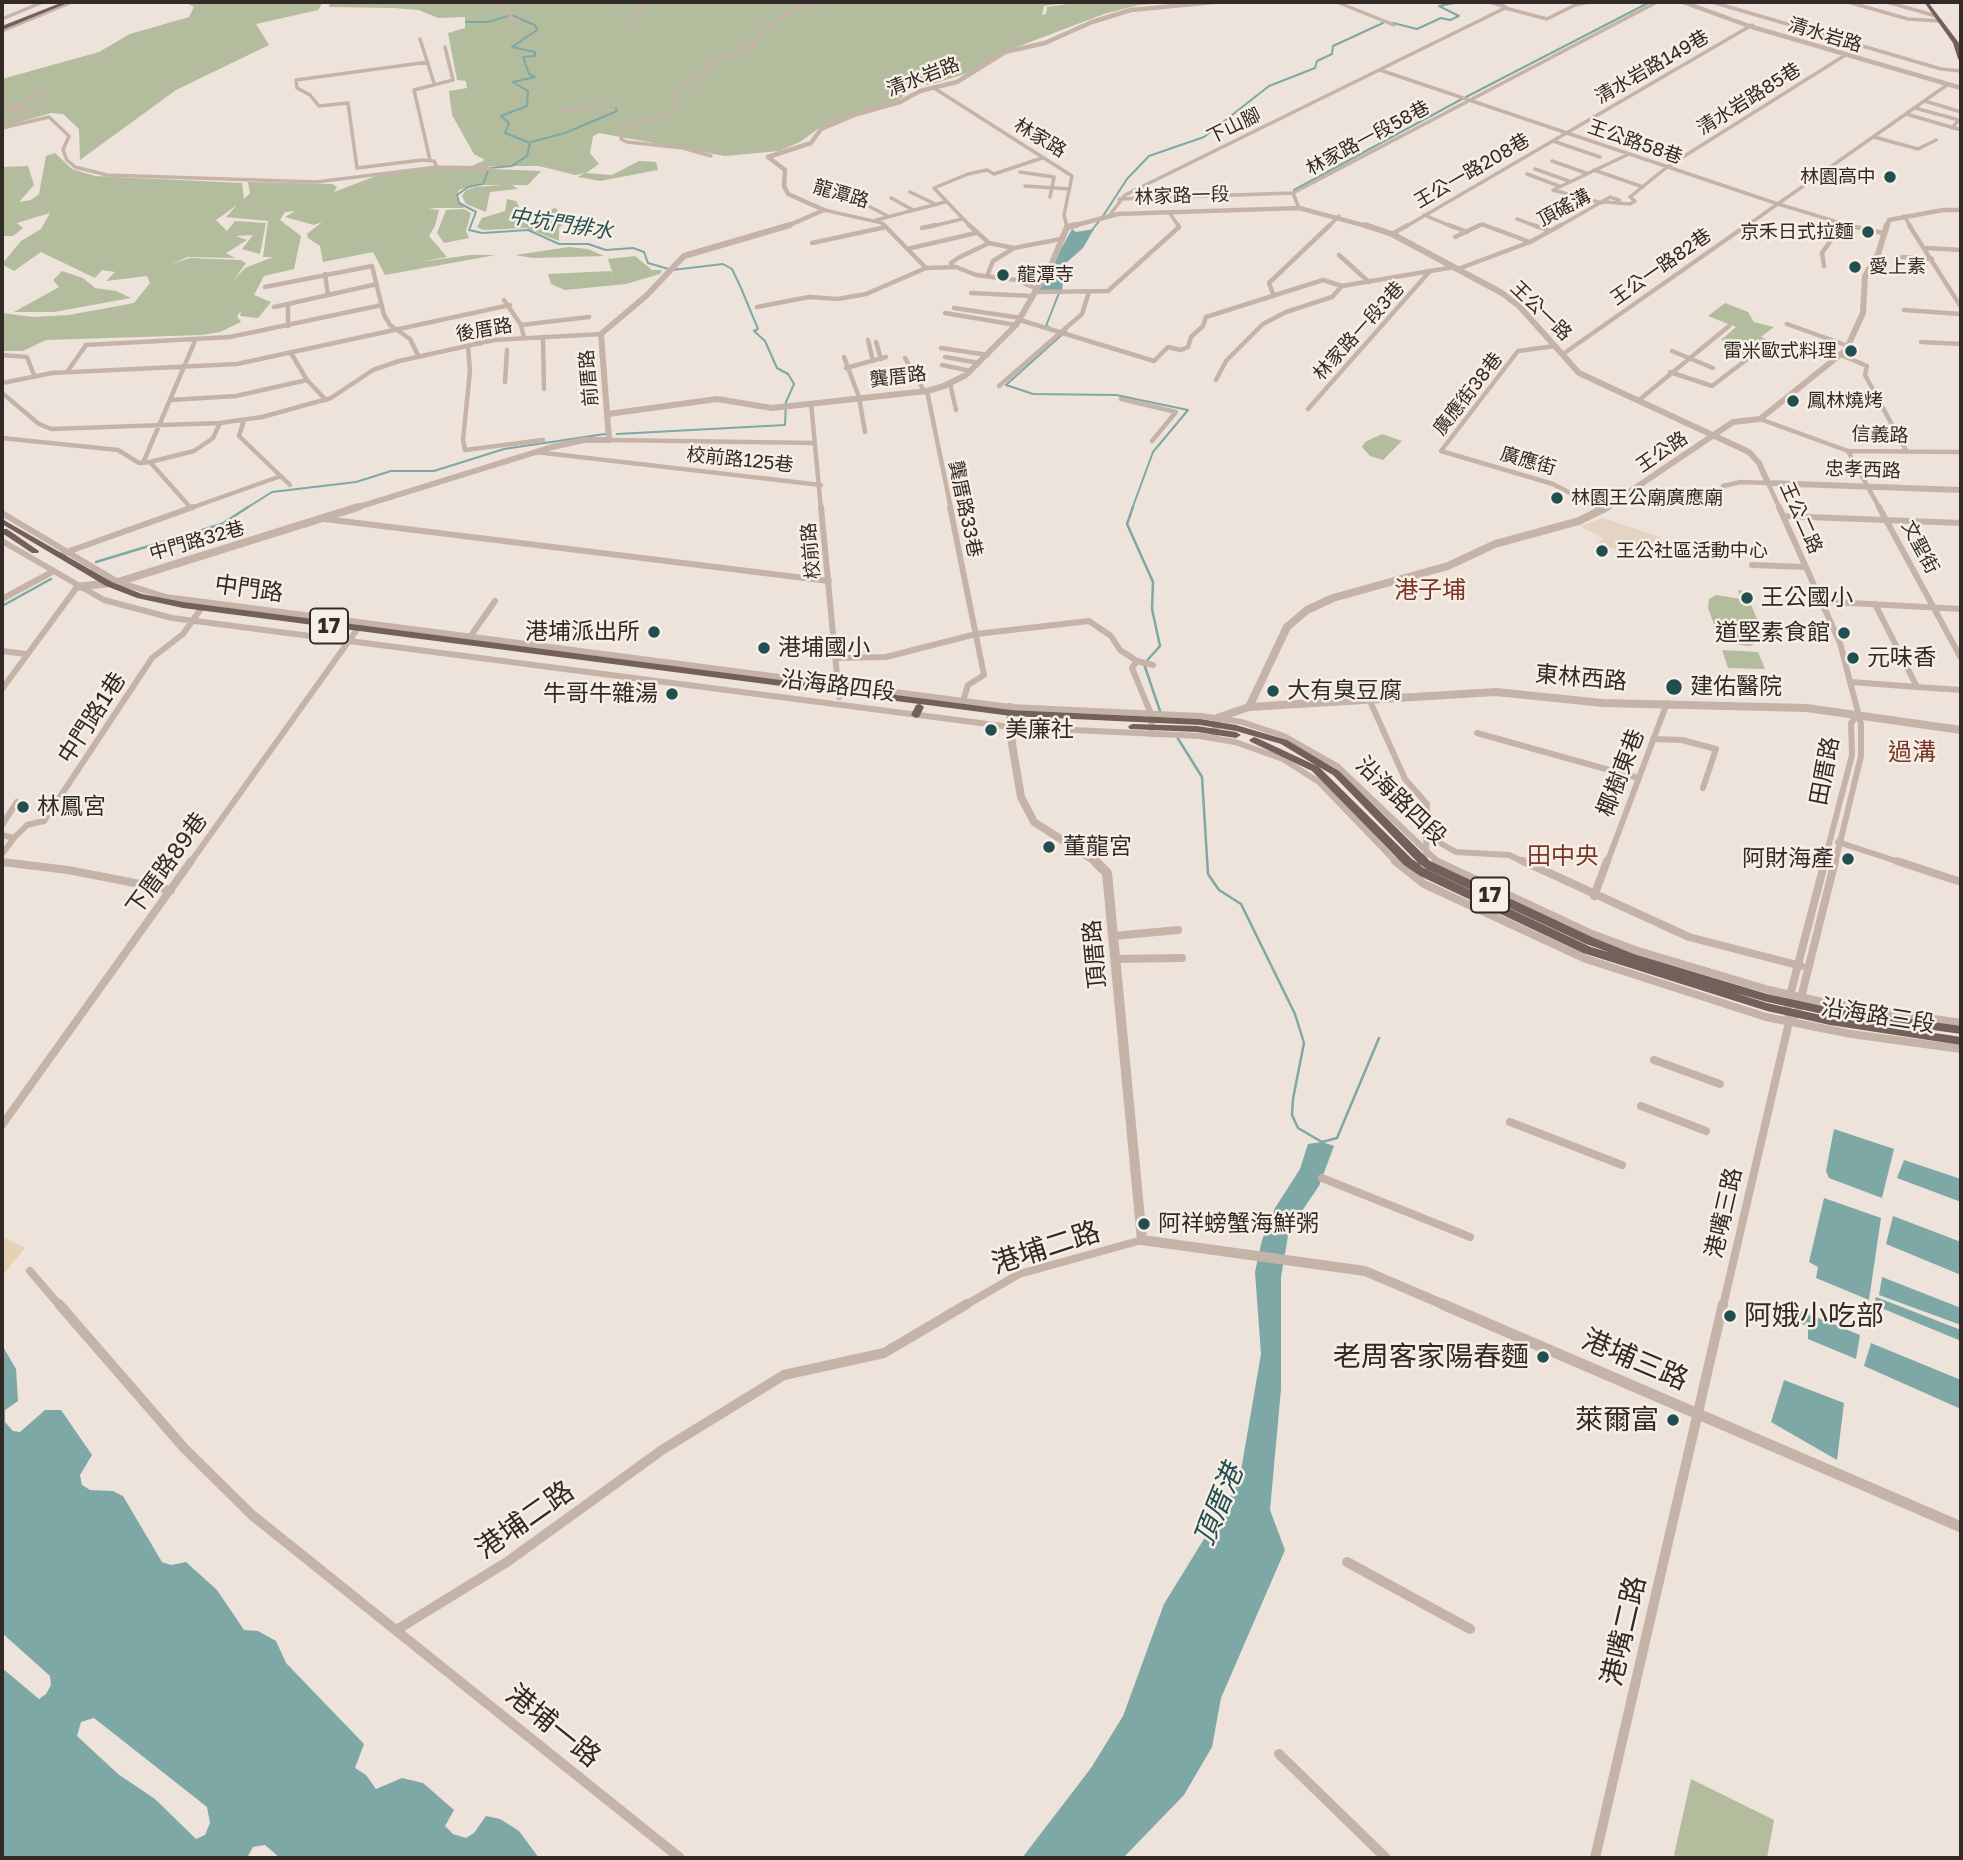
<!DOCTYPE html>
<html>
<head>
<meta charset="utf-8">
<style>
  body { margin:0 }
  #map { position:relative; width:1963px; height:1860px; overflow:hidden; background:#eee3da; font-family:"Golos Text",sans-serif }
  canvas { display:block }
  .frame { position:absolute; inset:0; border:4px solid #322a27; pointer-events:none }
</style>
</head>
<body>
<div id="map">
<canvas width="1963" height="1860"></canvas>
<div class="frame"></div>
</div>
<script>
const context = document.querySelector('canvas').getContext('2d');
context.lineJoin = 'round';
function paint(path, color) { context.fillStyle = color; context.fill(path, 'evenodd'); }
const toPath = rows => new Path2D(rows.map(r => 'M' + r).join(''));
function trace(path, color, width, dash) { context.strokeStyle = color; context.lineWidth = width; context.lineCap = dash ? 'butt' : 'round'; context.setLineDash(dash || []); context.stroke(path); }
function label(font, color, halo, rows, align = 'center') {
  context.font = font + ' "Golos Text","Noto Sans TC",sans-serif'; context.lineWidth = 5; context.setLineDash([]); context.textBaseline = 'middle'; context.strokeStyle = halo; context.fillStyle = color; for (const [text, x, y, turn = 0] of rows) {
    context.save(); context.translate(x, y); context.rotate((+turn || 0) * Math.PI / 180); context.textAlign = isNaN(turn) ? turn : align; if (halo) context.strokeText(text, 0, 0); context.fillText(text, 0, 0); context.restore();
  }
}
const green = toPath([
  [185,2,323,2,318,10,256,24,269,45,176,90,80,160,79,129,63,114,51,113,2,127,2,79,99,52,130,34,189,17,194,7],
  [330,2,1075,2,1044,6,1042,15,1046,14,1047,7,1081,2,1184,2,1139,5,1104,14,1014,48,968,73,929,85,902,84,909,86,907,93,895,103,822,126,800,142,779,151,725,156,599,133,593,136,590,153,599,164,586,173,612,175,639,161,656,162,658,170,600,181,578,177,584,173,575,175,539,166,472,166,485,160,474,154,452,115,449,91,467,88,466,81,457,80,448,33,465,28,465,17,438,18,419,10,394,8,329,7],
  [55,153,72,169,95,176,242,183,244,199,250,193,248,182,332,184,337,187,334,192,381,174,444,167,541,171,528,185,512,185,518,189,490,192,486,212,466,204,462,196,466,190,476,187,504,185,473,185,459,190,456,197,464,208,435,208,428,209,439,210,435,226,429,236,447,257,420,262,470,255,496,255,385,275,373,252,323,262,320,246,308,238,307,234,322,222,314,225,285,217,295,211,285,212,280,220,301,236,294,269,264,276,254,295,271,302,258,318,240,316,241,311,237,316,241,322,220,332,202,335,46,340,23,351,2,351,2,313,33,317,69,315,134,303,150,283,147,276,106,281,115,272,102,270,95,278,41,252,14,271,2,264,21,241,41,229,50,213,17,223,23,228,13,236,2,236,2,167,28,166,34,185,19,202,31,200,39,194,46,156],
  [237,205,226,217,268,221,263,257,273,257,245,268,233,281,246,263,241,260,190,258,171,264,188,257,235,258,226,253,247,240,236,236,253,235,242,249,260,254,266,223,235,221,227,231,216,220],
  [507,199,516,201,527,222,547,225,547,210,556,208,564,223,559,228,559,241,526,228,483,230,477,227,482,218,505,211],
  [464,209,471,213,466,231,469,238,444,243,437,233,446,210],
  [569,247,588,249,604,256,533,258,515,255],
  [635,256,652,270,662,270,660,274,626,284,565,290,551,284,548,274,611,271,613,275,608,259],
  [62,271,83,278,95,288,116,291,131,298,54,312,14,312,59,287,53,280],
  [1725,303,1748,312,1754,322,1774,327,1761,337,1776,343,1760,356,1721,340,1736,327,1708,316],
  [1382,434,1402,441,1383,460,1370,456,1362,447,1365,442],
  [1738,590,1745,591,1764,635,1761,641,1750,646,1734,644,1718,635,1708,608,1709,599,1716,595,1741,599],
  [1722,650,1758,652,1765,669,1728,668],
  [1691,1779,1774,1820,1767,1858,1681,1858,1674,1855]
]);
const sand = toPath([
  [3,1237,25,1248,2,1276,2,1238]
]);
const plaza = toPath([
  [1603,518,1660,537,1667,557,1617,554,1614,548,1601,546,1597,543,1604,539,1580,526]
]);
const water = toPath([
  [1072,229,1076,232,1094,229,1083,248,1066,263,1062,290,1037,292],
  [1834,1129,1894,1149,1882,1198,1829,1178,1826,1171],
  [1322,1142,1334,1146,1319,1186,1289,1230,1281,1277,1281,1389,1270,1510,1285,1550,1221,1698,1212,1747,1184,1795,1123,1858,1022,1858,1091,1768,1123,1716,1164,1604,1239,1482,1261,1354,1255,1272,1262,1240,1275,1208,1300,1169,1308,1144],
  [1904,1160,1961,1179,1961,1202,1897,1178],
  [1824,1198,1881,1218,1869,1300,1816,1278,1818,1267,1809,1262],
  [1893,1216,1961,1242,1961,1275,1886,1244],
  [1882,1277,1961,1308,1961,1325,1879,1295],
  [1876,1297,1961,1330,1961,1341,1874,1305],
  [1798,1310,1860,1335,1856,1359,1808,1339,1808,1326,1793,1321],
  [1871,1343,1961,1380,1961,1409,1864,1366],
  [2,1345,16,1369,18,1401,5,1410,5,1422,13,1431,20,1432,45,1410,61,1410,92,1455,80,1475,82,1485,90,1490,113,1491,123,1496,162,1562,171,1565,186,1562,217,1590,244,1630,258,1631,276,1641,286,1663,364,1744,355,1768,366,1775,376,1789,402,1778,423,1783,454,1810,445,1826,453,1834,466,1838,474,1833,486,1816,500,1819,519,1831,539,1858,280,1858,265,1845,253,1847,247,1858,2,1858,2,1668,39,1699,46,1694,51,1685,50,1676,2,1633],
  [94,1718,207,1807,210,1823,205,1835,196,1839,155,1799,118,1774,77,1736,81,1722],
  [1784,1380,1844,1403,1837,1460,1771,1422]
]);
const streamFar1 = toPath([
  [513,16,535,25,537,30,512,47,535,52,535,56,523,57,529,74,535,77,513,82,528,91,527,106,501,116,509,123,505,133,530,143,527,156,512,166,489,168,483,184,468,187,457,195,459,203,476,212,469,230,482,233,528,230,559,244,588,244,606,250,633,248,644,252,648,263,672,270,723,264,732,269,741,288,758,329,754,331,765,341,777,368,788,374,794,384,786,402,785,425,617,434],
  [466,22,488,22,508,16],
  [1393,23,1417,29,1441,18,1450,20,1459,16,1439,6,1459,2],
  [1466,97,1650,2],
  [531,142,565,133,617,111,616,108],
  [1294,190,1462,99],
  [1103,216,1127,179,1149,156,1204,137,1269,86,1315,68,1317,61,1332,54,1333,46,1383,23],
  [1092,230,1100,220],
  [1049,327,1046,326,1059,293],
  [1066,331,1006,385,1033,394,1116,395,1188,410,1153,452,1132,509],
  [245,509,272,492,356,482,391,471,434,471,504,449,605,434]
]);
const stream = toPath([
  [1133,507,1127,524,1153,582,1152,609,1160,646,1144,664,1160,711],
  [96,562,222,524,248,507],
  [2,606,51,579],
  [1177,737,1202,777,1208,874,1219,890,1241,904,1295,1014,1304,1043,1293,1099,1292,1115,1298,1128,1322,1142,1337,1138,1379,1038]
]);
const minorFar4 = toPath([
  [499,2,496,3,508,8,511,18,519,21],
  [1337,2,1394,25],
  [1490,2,1506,7],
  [1712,2,1941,69,1961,71],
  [1848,2,1908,19,1940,21],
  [1887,2,1936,16],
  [614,7,622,2],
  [2,19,43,2],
  [636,22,637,13,643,7,641,2],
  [2,31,72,2],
  [420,39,434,83],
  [428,62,296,80,297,88,310,95,319,106,348,103,357,168,422,160,434,161,437,167],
  [1380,70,1775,203,1854,227],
  [934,88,1072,176,1064,215,1067,227],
  [1925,101,1961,112],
  [1915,108,1959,120,1952,128],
  [561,111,601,105],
  [1906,114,1961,130],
  [12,121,33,110,8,112,39,93],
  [2,128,49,117,69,136,63,150,67,160,75,167,107,175,316,182,437,167,486,168],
  [1874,137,1918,149,1936,140],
  [1553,141,1600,157],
  [711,156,683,148,627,142,621,139,622,133,627,124,675,112,678,108,672,97,716,60,752,46,766,29,795,8,824,2],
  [430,160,414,90,453,80,445,47],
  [1552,161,1586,173],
  [1535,169,1569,181],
  [1594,170,1643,187],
  [1020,172,1054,177,1050,197],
  [1527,174,1559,186],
  [1025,186,1069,189],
  [910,192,935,204],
  [891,198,913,210],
  [1119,199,1293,193],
  [1605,202,1630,204,1635,201,1630,197,1667,167,1847,54],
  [1602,203,1553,190,1629,154],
  [870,207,888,216],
  [1299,208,1293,193,1657,2],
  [824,210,882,223,885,227],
  [1169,212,1179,227],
  [1424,215,1453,227],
  [1109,216,1125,195,1505,8,1547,19,1575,5,1589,2],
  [1904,216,1911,227],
  [1517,219,1538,227],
  [876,220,945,202],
  [929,227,962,219],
  [971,227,934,188,968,174,987,170,994,174,1042,158],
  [1328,227,1339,216],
  [1405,227,1752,25],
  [1477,227,1482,224,1489,227],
  [1558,227,1610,197,1619,200],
  [1745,227,1947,85],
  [1833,227,1834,222]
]);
const minorFar3 = toPath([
  [884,225,926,268,956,267,976,275,1016,280,1035,288],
  [969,225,989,243,1014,248,1061,239],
  [1449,225,1467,232],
  [1484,225,1530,242],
  [1533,225,1550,231],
  [1846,225,1883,233],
  [1909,225,1961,307],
  [922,228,936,225],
  [1392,234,1408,225],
  [1455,237,1480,225],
  [812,243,886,227],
  [1926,248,1961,250],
  [907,249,976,233],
  [1339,255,1369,282],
  [1902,257,1932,259],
  [952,266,951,263,958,258,989,243],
  [1824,266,1822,253,1831,240,1834,225],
  [1458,269,1530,242,1561,225],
  [325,274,328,295],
  [987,276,993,261,1014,248],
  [1342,286,1454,267],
  [265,287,372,266,384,315,390,325,410,339,419,357],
  [1034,292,1108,291,1179,227,1178,225],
  [971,293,1032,296],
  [1273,294,1269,283,1330,225],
  [504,300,521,325,524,338],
  [274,307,288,304],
  [757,307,809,297,838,299,866,294,926,268],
  [954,308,1021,318],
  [1904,310,1961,314],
  [945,313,1016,325],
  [1020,320,1154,361,1168,347,1181,350,1188,347,1191,337,1203,326,1206,317,1323,280,1342,286],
  [1787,324,1848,346],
  [521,325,589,317],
  [288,326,288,304,377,284],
  [469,329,480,344],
  [543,337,544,389],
  [868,340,873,361],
  [876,342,881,359],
  [1921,342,1961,344],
  [1555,346,1518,351,1441,451,1553,484,1601,509],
  [468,347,470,371,463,440,465,450,543,440],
  [941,348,988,355],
  [1672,351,1713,368],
  [291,353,307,380,326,400],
  [1563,354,1747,225],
  [2,355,27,357,34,375],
  [1841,355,1867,366,1865,375,1907,452],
  [844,357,859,397,865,432],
  [945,357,979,363],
  [905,358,924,391],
  [942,365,971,371],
  [846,368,886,357],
  [67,372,86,345,230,337,382,305],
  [1670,372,1712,386,1750,357,1742,350],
  [1216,380,1226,361,1263,324,1286,312,1332,297,1342,286],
  [505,382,507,350],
  [2,383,52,373,237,364,510,305],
  [950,383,956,410],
  [999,386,1082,314,1089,292],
  [927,391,951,509],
  [2,393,39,424,51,429,220,423],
  [1121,399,1176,412,1152,441],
  [171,400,236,396,307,380],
  [1639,400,1729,326],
  [811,403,821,509],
  [1308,409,1430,271],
  [1760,419,1848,451,1961,452],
  [244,420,239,436,290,485],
  [2,438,118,450,139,463,150,462,194,451,213,438,220,423,262,417,331,398,373,370,399,361,494,340,601,334],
  [609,440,815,443],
  [1848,451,1880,509],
  [536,452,821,485],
  [150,462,190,507],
  [143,463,195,341],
  [1723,486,1741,482,1768,483,1780,509],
  [188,509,281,476]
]);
const minorFar2 = toPath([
  [821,507,839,697],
  [950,507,984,675,968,685,963,701],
  [1598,507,1603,510],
  [1779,507,1840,643,1861,724,1861,756,1835,863],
  [1879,507,1961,658],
  [2,513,118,582,166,597,1010,707,1201,716,1242,722,1284,736,1337,766,1439,863],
  [1783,516,1961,523],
  [325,519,829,581],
  [2,541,104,600,172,618,1011,727,1200,736,1235,742,1283,759,1319,782,1397,863],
  [64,553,193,507],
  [1752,565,1806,567],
  [2,599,52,572],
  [1814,601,1961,609],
  [1875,604,1917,687,1961,690],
  [470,637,495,601],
  [2,651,26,654],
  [837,658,886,657,976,634,1089,621,1111,636,1120,650,1137,661,1132,668,1151,714,1152,734],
  [1137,661,1153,665],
  [1851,682,1917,687],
  [2,689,77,587],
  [1370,701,1405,779,1427,804,1426,855],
  [1477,733,1638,778],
  [1653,739,1682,740,1716,749,1703,788],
  [2,825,17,802],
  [2,835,14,838,27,825,44,821,152,658,183,634,205,603],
  [1426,835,1456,852,1509,855,1526,863],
  [1838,842,1902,863],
  [2,854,14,838],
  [2,862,10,863],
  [190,863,361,624],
  [1607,863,1667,703],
  [1824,863,1852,755,1851,723,1857,716]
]);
const minorFar1 = toPath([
  [1395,861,1424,884,1586,959,1766,1017,1851,1034,1961,1049],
  [1436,861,1592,934,1635,950,1769,990,1827,1003,1961,1023],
  [1523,861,1689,937,1801,966],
  [1897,861,1961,882],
  [2,862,68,870,171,890],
  [1594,896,1607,861],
  [1113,936,1178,930],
  [1115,959,1182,958],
  [1789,1022,1797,1014,1835,861],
  [1654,1060,1720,1084],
  [1641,1106,1706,1131],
  [1510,1122,1622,1165],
  [2,1125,191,861],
  [1322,1178,1470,1237],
  [30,1271,60,1306],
  [964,1306,1019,1274,1142,1240],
  [1723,1306,1789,1022,1788,1003,1825,861]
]);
const minor = toPath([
  [59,1304,184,1448,252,1515,680,1858],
  [1347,1562,1470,1629],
  [398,1629,507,1562,662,1450,784,1375,884,1353,967,1304],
  [1279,1754,1386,1858],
  [1595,1858,1723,1304]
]);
const tertiaryFar4 = toPath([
  [1683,2,1749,26,1961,88],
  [768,157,811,143,821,129,857,114,900,102,920,91,957,82,1005,52,1045,43,1092,22,1131,10,1214,2],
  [768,157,785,170,784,186,788,194,824,210],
  [486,168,490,169],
  [785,227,824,210],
  [1069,227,1118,214,1299,208,1370,227],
  [1887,227,1889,220,1943,210,1961,210]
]);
const tertiaryFar3 = toPath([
  [1365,225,1392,234,1502,293,1520,307,1579,373,1749,452,1759,463,1768,483,1961,490],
  [608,414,717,399,772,408,927,391,944,386,966,375,1016,325,1052,263,1067,227,1076,225],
  [352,509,552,447,584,440,609,440,601,334,646,296,684,256,790,225],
  [1604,509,1733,422,1760,419,1846,350,1863,313,1865,276,1878,254,1887,225]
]);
const tertiaryFar2 = toPath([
  [77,587,118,582,358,507],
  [1010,707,1012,744,1021,797,1034,822,1098,863],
  [1249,707,1287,627,1307,610,1333,598,1448,566,1495,544,1579,521,1607,507],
  [1214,737,1217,718,1249,707,1496,692,1603,703,1807,708,1961,730]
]);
const tertiaryFar1 = toPath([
  [1095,861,1107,873,1142,1240,1365,1271,1447,1306]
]);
const tertiary = toPath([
  [1442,1304,1961,1527]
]);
const primary = toPath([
  [63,2,70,2,2,30,2,26,63,2],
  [1924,2,1928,2,1959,43,1961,51,1961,61,1958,59,1953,43,1924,2],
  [2,519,112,582,142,594,183,602,1011,710,1200,719,1236,725,1287,740,1339,771,1430,861,1594,938,1634,954,1767,994,1827,1007,1961,1026,1961,1034,1827,1015,1767,1002,1732,992,1767,1003,1830,1017,1961,1037,1961,1045,1830,1025,1767,1011,1583,953,1420,876,1404,865,1312,771,1251,742,1249,740,1254,737,1257,738,1317,766,1281,744,1236,731,1200,725,1011,716,920,704,924,707,919,717,916,718,911,715,916,705,919,704,183,608,137,598,106,586,2,524,2,519],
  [1319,767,1333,775,1422,867,1586,944,1611,953,1591,947,1428,870,1412,859,1319,767],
  [2,529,7,529,39,551,38,553,32,553,2,533,2,529],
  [1133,724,1197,726,1236,732,1241,735,1236,738,1197,732,1130,729,1128,727,1130,725,1133,724]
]);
const markers = [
  [1890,177,7,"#214f4f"],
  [1868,232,7,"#214f4f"],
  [1855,267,7,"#214f4f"],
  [1003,275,7,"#214f4f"],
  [1851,351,7,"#214f4f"],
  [1793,401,7,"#214f4f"],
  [1557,498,7,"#214f4f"],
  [1602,551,7,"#214f4f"],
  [1747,598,7,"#214f4f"],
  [654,632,7,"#214f4f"],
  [1844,633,7,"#214f4f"],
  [764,648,7,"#214f4f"],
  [1853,658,7,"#214f4f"],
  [1674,687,9,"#214f4f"],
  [1273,691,7,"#214f4f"],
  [672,694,7,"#214f4f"],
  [991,730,7,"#214f4f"],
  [23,807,7,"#214f4f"],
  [1049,847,7,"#214f4f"],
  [1848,859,7,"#214f4f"],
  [1144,1224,7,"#214f4f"],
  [1730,1316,7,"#214f4f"],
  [1543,1357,7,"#214f4f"],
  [1673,1420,7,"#214f4f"]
];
const farStreetnames = [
  ["清水岩路",1825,35,17],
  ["清水岩路149巷",1652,67,-30],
  ["清水岩路",923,77,-21],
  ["清水岩路85巷",1749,99,-32],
  ["下山腳",1234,126,-26],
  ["林家路",1040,138,31],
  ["林家路一段58巷",1368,138,-28],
  ["王公路58巷",1635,142,19],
  ["王公一路208巷",1472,171,-30],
  ["龍潭路",841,194,16],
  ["林家路一段",1182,196,-2],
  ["頂磘溝",1564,208,-28],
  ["王公一路82巷",1661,267,-35],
  ["王公一路",1541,311,44],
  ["後厝路",484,330,-10],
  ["林家路一段3巷",1359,331,-48],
  ["龔厝路",898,377,-7],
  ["前厝路",589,378,-95],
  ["廣應街38巷",1468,394,-52],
  ["信義路",1880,435,2],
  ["王公路",1662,452,-34],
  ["校前路125巷",740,460,6],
  ["廣應街",1528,461,16],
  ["忠孝西路",1863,470,2],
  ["龔厝路33巷",965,509,78],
  ["王公二路",1801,518,66],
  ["中門路32巷",197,541,-16],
  ["文聖街",1920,547,62],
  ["校前路",811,551,-95]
];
const farPoinames = [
  ["林園高中",1876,177,"right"],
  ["京禾日式拉麵",1854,232,"right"],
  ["愛上素",1869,267],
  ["龍潭寺",1017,275],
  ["雷米歐式料理",1837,351,"right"],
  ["鳳林燒烤",1807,401],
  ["林園王公廟廣應廟",1571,498],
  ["王公社區活動中心",1616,551]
];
const farWaternames = [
  ["中坑門排水",561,224,9]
];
const shields = [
  [329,626,38],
  [1490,895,38]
];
const shieldNames = [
  ["17",329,626],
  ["17",1490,895]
];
const streetNames = [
  ["中門路",249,589,8],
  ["東林西路",1581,678,5],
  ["沿海路四段",838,686,7],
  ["中門路1巷",92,718,-57],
  ["田厝路",1825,771,-79],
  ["椰樹東巷",1621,773,-69],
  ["沿海路四段",1401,801,44],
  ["下厝路89巷",167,864,-54],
  ["頂厝路",1095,954,-95],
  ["沿海路三段",1878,1016,9],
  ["港嘴三路",1724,1213,-77]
];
const poiNames = [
  ["王公國小",1761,598],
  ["港埔派出所",640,632,"right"],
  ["道堅素食館",1830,633,"right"],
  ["港埔國小",778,648],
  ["元味香",1867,658],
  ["建佑醫院",1690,687],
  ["大有臭豆腐",1287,691],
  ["牛哥牛雜湯",658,694,"right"],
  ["美廉社",1005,730],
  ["林鳳宮",37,807],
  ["董龍宮",1063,847],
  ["阿財海產",1834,859,"right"],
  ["阿祥螃蟹海鮮粥",1158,1224]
];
const neighbourhoodNames = [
  ["港子埔",1430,590],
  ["過溝",1912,752],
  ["田中央",1563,856]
];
const nearStreetnames = [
  ["港埔二路",1046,1248,-18],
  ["港埔三路",1635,1360,23],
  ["港埔二路",525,1520,-35],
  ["港嘴二路",1624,1631,-77],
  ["港埔一路",553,1726,39]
];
const nearPoinames = [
  ["阿娥小吃部",1744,1316,"left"],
  ["老周客家陽春麵",1529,1357],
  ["萊爾富",1659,1420]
];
const nearWaternames = [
  ["頂厝港",1219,1505,-68]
];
paint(green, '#b3bc9c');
paint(sand, '#e7d1b4');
paint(plaza, '#e5d3c3');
paint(water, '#7da8a6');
trace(streamFar1, '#7da8a6', 2);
trace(stream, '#7da8a6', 2.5);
trace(minorFar4, '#c5b3a8', 3.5);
trace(minorFar3, '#c5b3a8', 4.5);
trace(minorFar2, '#c5b3a8', 6);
trace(minorFar1, '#c5b3a8', 8);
trace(minor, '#c5b3a8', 10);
trace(tertiaryFar4, '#c5b3a8', 4.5);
trace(tertiaryFar3, '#c5b3a8', 6);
trace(tertiaryFar2, '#c5b3a8', 8);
trace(tertiaryFar1, '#c5b3a8', 10);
trace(tertiary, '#c5b3a8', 11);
paint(primary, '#73605a');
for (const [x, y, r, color] of markers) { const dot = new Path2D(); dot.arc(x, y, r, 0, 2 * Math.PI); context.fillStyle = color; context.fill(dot); trace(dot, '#f7eee6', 2.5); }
label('19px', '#322a27', '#f7eee6', farStreetnames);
label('19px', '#322a27', '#f7eee6', farPoinames, 'left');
label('italic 21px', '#214f4f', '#f7eee6', farWaternames);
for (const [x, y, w] of shields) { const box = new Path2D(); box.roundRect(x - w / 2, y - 17.5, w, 35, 5); context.fillStyle = '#f7eee6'; context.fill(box); trace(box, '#322a27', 2); }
label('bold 21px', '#322a27', null, shieldNames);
label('23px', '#322a27', '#f7eee6', streetNames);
label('23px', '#322a27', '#f7eee6', poiNames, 'left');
label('24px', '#793629', '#f7eee6', neighbourhoodNames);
label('28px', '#322a27', '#f7eee6', nearStreetnames);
label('28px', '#322a27', '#f7eee6', nearPoinames, 'right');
label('italic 28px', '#214f4f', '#f7eee6', nearWaternames);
</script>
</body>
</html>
